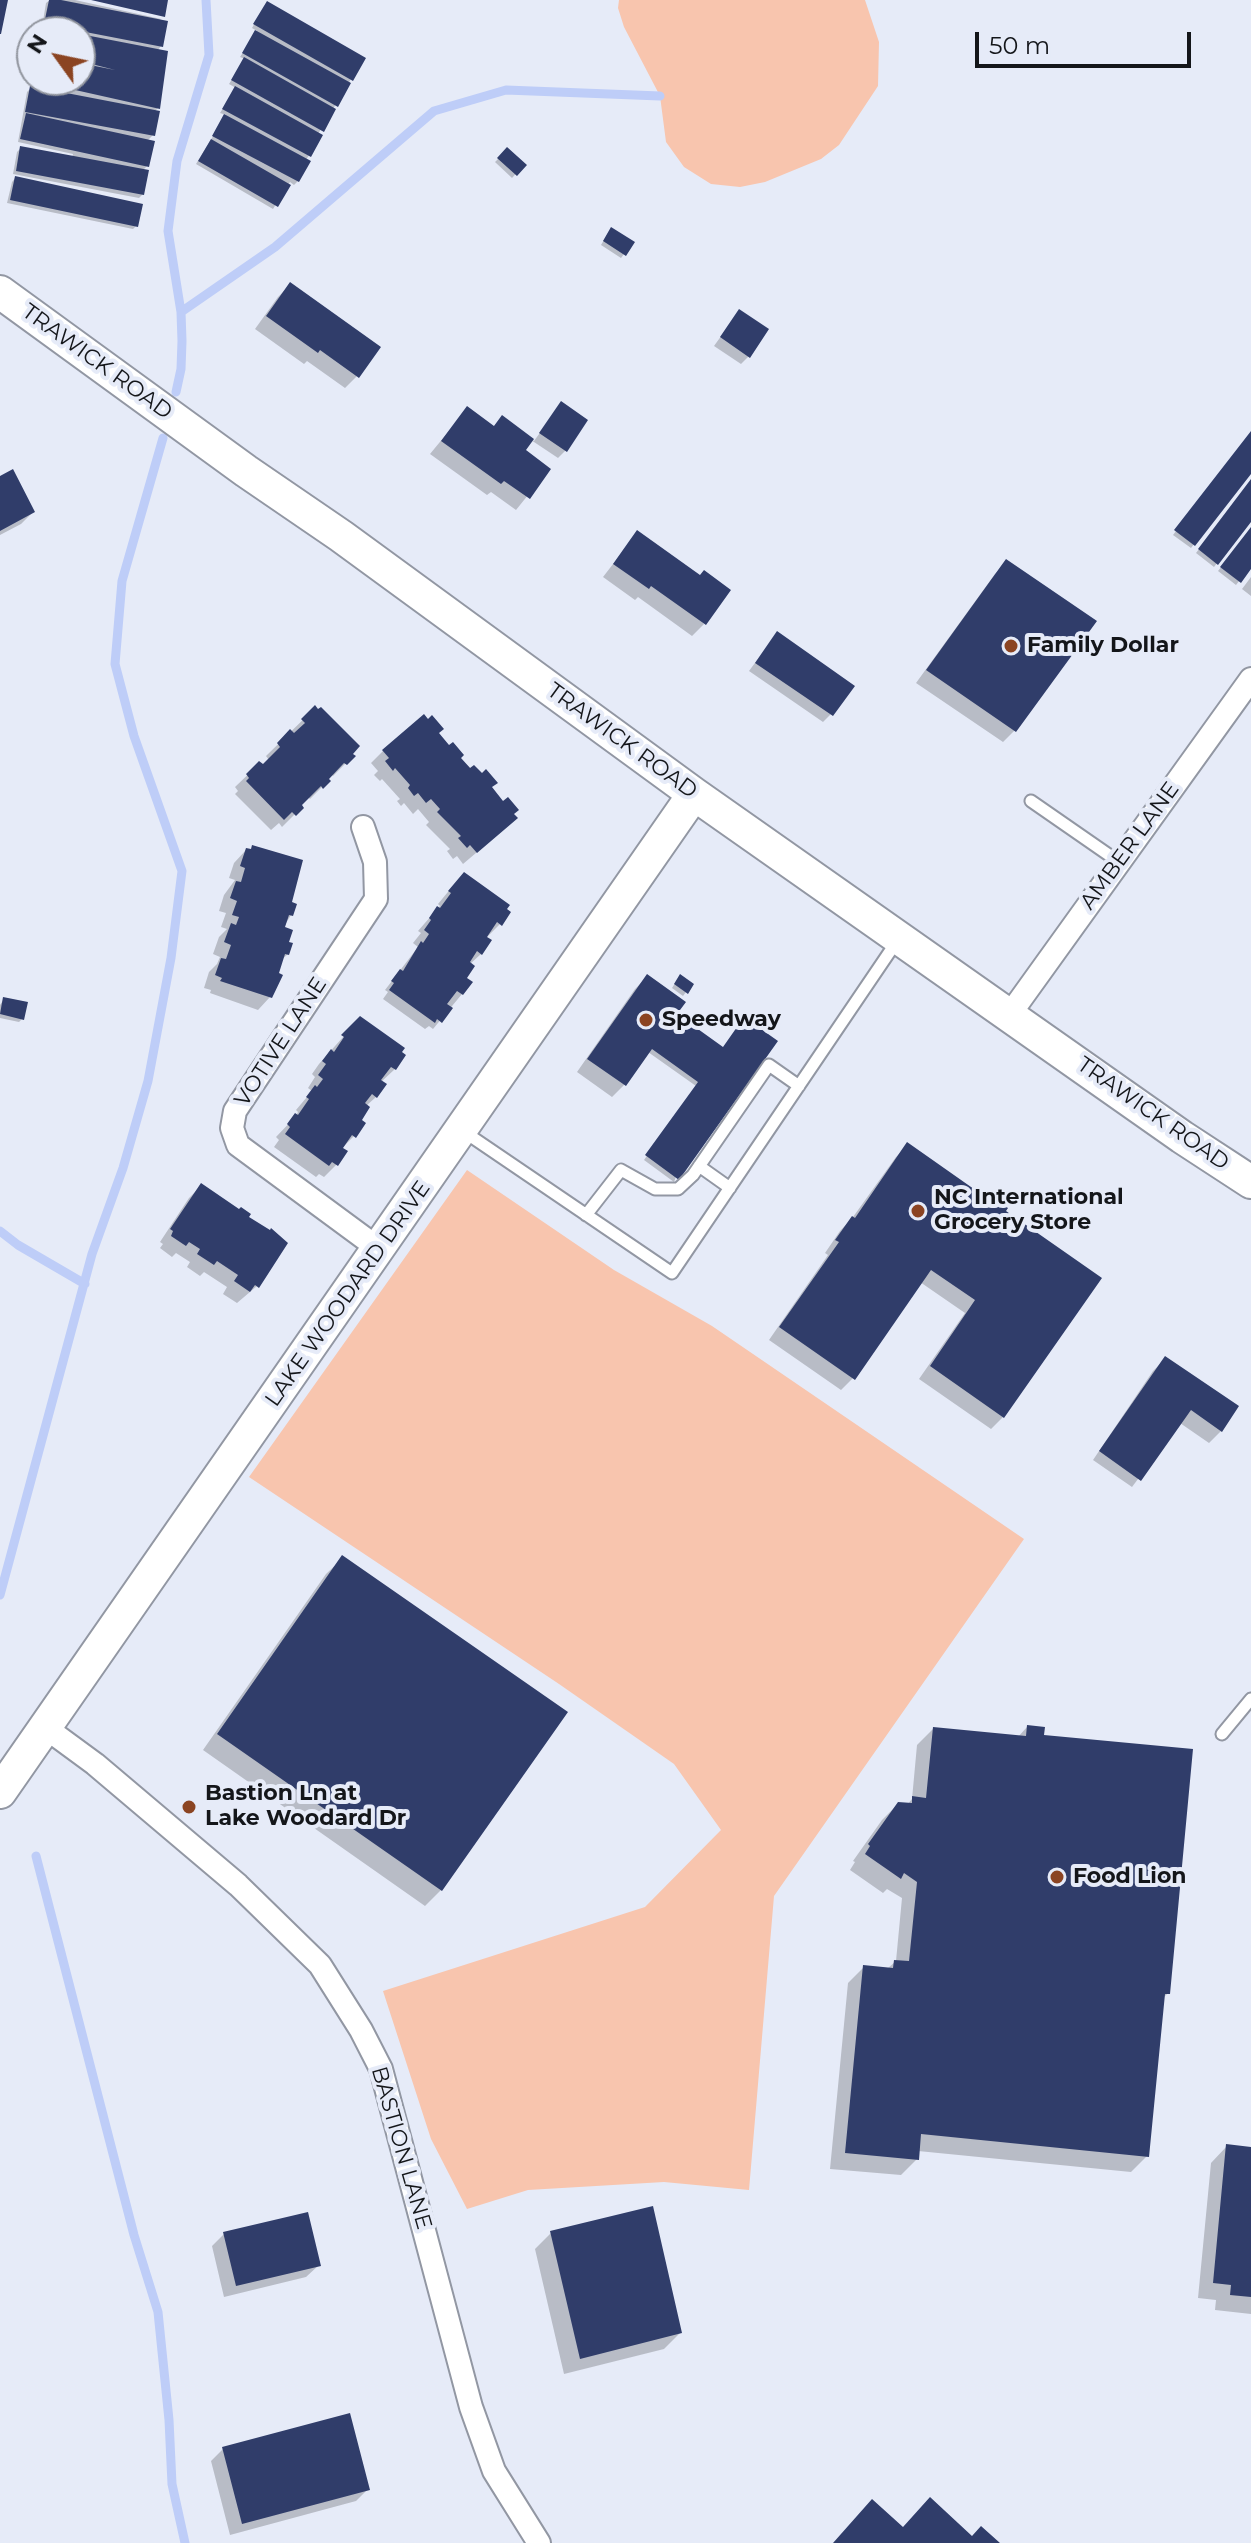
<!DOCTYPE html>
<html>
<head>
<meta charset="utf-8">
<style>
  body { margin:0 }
  #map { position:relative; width:1251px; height:2543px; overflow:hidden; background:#e6ebf8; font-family:Montserrat,sans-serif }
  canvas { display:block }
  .north { position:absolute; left:16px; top:16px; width:80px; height:80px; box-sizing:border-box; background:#e6ebf8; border:2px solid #92969f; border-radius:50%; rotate:303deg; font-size:22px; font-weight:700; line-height:32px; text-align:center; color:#14161a }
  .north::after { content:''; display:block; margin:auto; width:28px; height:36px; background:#8b4422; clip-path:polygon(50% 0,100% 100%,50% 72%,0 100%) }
  .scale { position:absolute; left:975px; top:32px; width:216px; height:36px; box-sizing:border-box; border:4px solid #14161a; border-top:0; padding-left:10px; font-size:24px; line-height:28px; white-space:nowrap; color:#14161a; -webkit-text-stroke:6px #e6ebf8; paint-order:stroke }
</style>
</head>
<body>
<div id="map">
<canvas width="1251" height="2543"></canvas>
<div class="north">N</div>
<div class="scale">50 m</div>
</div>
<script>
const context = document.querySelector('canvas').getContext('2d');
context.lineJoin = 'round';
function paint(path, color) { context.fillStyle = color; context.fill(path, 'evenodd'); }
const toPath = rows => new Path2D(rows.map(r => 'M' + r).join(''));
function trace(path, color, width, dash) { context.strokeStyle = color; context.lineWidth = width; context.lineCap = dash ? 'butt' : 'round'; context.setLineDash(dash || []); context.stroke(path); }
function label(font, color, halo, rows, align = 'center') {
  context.font = font + ' Montserrat,sans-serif'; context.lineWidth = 8; context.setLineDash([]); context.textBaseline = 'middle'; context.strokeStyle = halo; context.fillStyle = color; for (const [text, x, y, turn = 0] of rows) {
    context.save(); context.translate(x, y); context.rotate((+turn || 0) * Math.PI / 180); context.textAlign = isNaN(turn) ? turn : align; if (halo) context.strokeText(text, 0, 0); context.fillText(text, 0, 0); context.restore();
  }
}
const green = toPath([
  [619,0,865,0,879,42,878,86,839,145,821,159,765,182,740,187,711,184,684,167,666,142,660,96,624,27,618,8],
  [467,1170,614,1270,712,1326,1024,1539,774,1896,749,2190,664,2182,528,2190,467,2209,431,2139,383,1991,645,1907,721,1830,674,1764,559,1684,249,1477]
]);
const shadow = toPath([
  [50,0,75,0,161,19,158,21,161,46,157,51,158,108,154,112,153,135,147,141,147,166,142,171,143,194,139,198,13,174,17,152,21,148,72,158,73,154,18,142,27,92,31,88,48,92,49,88,29,84,32,71,32,80,80,80,80,32,40,32,45,27,42,27,46,3],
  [264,7,351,79,318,134,321,136,306,160,298,181,294,185,290,182,273,209,196,164,226,115,220,113,236,88,229,84,245,59,240,57,257,31,252,28],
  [508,149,524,165,512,178,495,162],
  [16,177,136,226,133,229,7,203,12,182],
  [608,233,624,254,621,258,601,245],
  [290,285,357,376,345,388,307,361,304,364,255,329,278,297],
  [739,311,749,356,741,364,714,346],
  [561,404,566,450,558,458,531,440,523,451,549,469,516,510,491,492,487,495,430,454,467,409,493,427,502,418,534,441],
  [1251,433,1251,471,1191,548,1173,535],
  [0,478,33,512,21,524,0,535],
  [1251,481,1251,519,1214,567,1196,553],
  [1251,529,1251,566,1236,585,1218,571],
  [637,533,704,624,692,636,638,597,635,600,603,577],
  [1007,562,1015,730,1003,742,916,683,995,574],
  [1251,577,1251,596,1242,589],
  [777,633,831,714,823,722,749,671],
  [315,708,353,756,333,776,331,774,327,782,310,799,308,797,299,805,301,808,282,827,279,823,271,830,235,794,238,791,235,787,259,764,263,767,269,760,266,756],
  [436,733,490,788,503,830,463,864,457,856,453,859,447,851,450,849,426,825,429,822,418,809,413,814,404,803,401,806,397,801,400,799,382,779,380,781,374,775,378,771,371,763,383,751],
  [246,850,289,903,291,915,283,928,288,954,280,961,270,997,258,1010,210,993,211,990,204,988,209,972,217,964,220,957,213,954,219,937,227,929,221,927,226,913,219,911,224,895,235,880,229,878,234,863],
  [452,887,500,924,486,938,481,954,470,964,464,978,462,994,433,1029,429,1026,425,1029,383,999,388,992,385,990,418,947,413,943,421,933,418,931,438,908,440,906,438,904],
  [647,977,674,1015,722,1049,674,1182,644,1160,696,1086,648,1052,624,1085,612,1097,577,1072,635,989],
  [677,980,686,992,683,996,672,988],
  [4,999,22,1019,19,1022,0,1018,0,1005],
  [360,1018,395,1069,381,1082,376,1097,366,1106,354,1136,341,1149,345,1152,336,1165,324,1177,319,1174,316,1177,274,1147,279,1140,276,1137,296,1116,298,1112,296,1110,312,1091,308,1088,315,1077,312,1074,319,1064],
  [908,1145,981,1196,1003,1417,991,1429,919,1379,965,1313,920,1282,853,1378,841,1390,769,1340,828,1255,825,1253,840,1231,853,1217,896,1157],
  [201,1186,247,1218,257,1286,237,1303,223,1294,227,1287,204,1272,200,1276,187,1267,190,1262,176,1253,172,1257,160,1248,163,1244,160,1242,189,1198],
  [1165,1359,1221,1431,1209,1443,1180,1423,1132,1487,1093,1460,1153,1371],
  [343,1558,441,1890,425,1906,203,1750,326,1574],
  [1027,1727,1042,1737,1168,1993,1163,1998,1147,2156,1131,2172,918,2151,917,2159,901,2175,830,2169,848,1983,864,1967,887,1969,896,1961,902,1898,887,1889,883,1893,850,1870,855,1862,853,1861,882,1820,898,1804,907,1805,912,1799,917,1745,933,1729,1018,1737],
  [1227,2146,1251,2149,1251,2314,1215,2310,1216,2300,1198,2298,1211,2163],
  [551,2233,680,2333,664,2349,564,2374,535,2249],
  [224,2234,319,2265,306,2277,224,2297,212,2246],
  [223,2449,368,2489,356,2501,230,2535,211,2461]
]);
const stream = toPath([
  [181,312,275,247,434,111,506,90,660,96],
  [176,392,181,369,182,341,181,312,168,231,177,161,209,55,206,0],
  [0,1231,18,1245,85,1284],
  [0,1595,92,1254,123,1168,148,1081,171,958,182,871,134,736,115,664,122,581,163,438],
  [36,1856,134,2235,158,2312,169,2420,172,2484,185,2543]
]);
const building = toPath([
  [0,0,8,0,1,34,0,34],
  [49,0,61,0,168,21,163,47,44,24],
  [91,0,168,0,165,17],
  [267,1,366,58,353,81,253,24],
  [42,27,61,31,61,32,41,32],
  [255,30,351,83,338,107,242,53],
  [80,34,168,51,160,109,35,81,80,80,80,63,115,70,80,61],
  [244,57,336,109,324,132,231,80],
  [30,86,160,111,155,136,25,112],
  [235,86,323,135,311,157,222,109],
  [26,113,155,141,149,167,20,139],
  [224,114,311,161,299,182,212,136],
  [211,139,291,185,278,207,198,161],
  [20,146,149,170,144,195,16,171],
  [507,147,527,165,517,176,497,158],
  [15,176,143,204,138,227,10,200],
  [611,227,635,242,626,256,603,241],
  [290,282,381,347,359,378,320,350,318,353,266,316],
  [739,309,769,329,750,358,720,337],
  [561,401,588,420,567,452,539,433],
  [467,406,494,426,502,415,534,439,526,450,551,469,530,499,504,481,501,484,441,441],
  [1251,431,1251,474,1195,546,1174,530],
  [13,469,35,512,0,531,0,476],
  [1251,479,1251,522,1218,565,1198,549],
  [1251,527,1251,569,1241,583,1220,567],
  [637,530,700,575,704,570,731,590,706,625,651,586,649,589,613,564],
  [1006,559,1097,621,1016,732,926,670],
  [777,631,855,686,833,716,755,663],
  [315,705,318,709,321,707,360,746,353,754,356,756,347,765,344,763,329,779,331,781,323,789,321,786,302,805,304,808,296,816,292,812,284,820,246,781,249,778,246,774,259,761,263,764,280,747,277,743,290,729,294,733,305,723,301,719],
  [424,714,428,719,432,715,444,729,439,733,449,745,453,742,464,755,461,758,470,768,474,765,482,773,486,769,498,783,492,787,503,801,508,797,519,810,514,814,518,818,477,853,470,845,467,848,458,838,461,836,437,812,440,809,431,799,426,803,418,793,414,796,408,788,410,785,395,768,393,771,385,761,389,758,382,750],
  [252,845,303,860,292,902,297,904,293,916,289,915,285,927,293,930,289,942,293,943,289,955,285,954,279,973,283,975,272,998,220,981,222,978,215,975,221,958,226,959,231,945,224,942,231,923,236,925,239,917,232,915,237,901,230,898,236,881,241,882,245,868,240,866,246,848,251,849],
  [464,872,510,905,507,909,511,912,502,926,497,922,487,937,492,940,482,955,477,951,470,962,475,966,467,978,473,982,463,995,457,991,447,1004,453,1008,442,1023,437,1019,435,1023,389,990,394,983,391,981,400,969,403,971,421,941,423,943,429,934,424,930,431,920,429,918,437,906,440,908,451,893,448,891],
  [647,974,686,1002,677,1014,723,1047,744,1017,778,1041,679,1180,645,1155,698,1082,652,1049,626,1086,587,1059],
  [680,974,694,984,688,994,674,984],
  [3,997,28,1002,24,1020,0,1014],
  [360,1016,405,1048,402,1052,406,1055,396,1070,391,1067,381,1080,387,1084,377,1098,372,1094,365,1103,370,1107,362,1120,366,1123,356,1138,352,1135,343,1148,348,1151,338,1166,332,1162,329,1166,285,1134,290,1127,287,1124,295,1113,298,1115,309,1099,306,1097,315,1085,317,1087,323,1079,318,1075,326,1064,322,1061,331,1049,334,1052,344,1037,341,1035],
  [907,1142,981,1194,983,1191,1008,1208,1006,1211,1102,1278,1004,1418,930,1366,975,1300,931,1270,855,1380,779,1327,839,1242,835,1240,852,1216,855,1218],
  [201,1183,239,1209,241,1207,251,1214,249,1217,270,1230,271,1228,288,1243,259,1288,255,1285,250,1292,234,1281,238,1275,217,1261,214,1265,197,1254,200,1249,189,1242,186,1246,171,1236,173,1231,170,1229],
  [1165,1356,1239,1406,1222,1432,1191,1410,1141,1481,1099,1451],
  [342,1555,568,1712,442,1891,217,1734],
  [1027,1725,1045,1727,1044,1735,1193,1749,1170,1994,1165,1994,1149,2157,921,2134,919,2160,845,2153,863,1965,893,1968,894,1960,909,1961,917,1882,904,1873,901,1879,865,1854,870,1846,868,1844,898,1802,912,1803,912,1796,926,1798,933,1727,1026,1736],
  [1226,2144,1251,2147,1251,2297,1230,2295,1231,2285,1213,2283],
  [653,2206,682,2333,580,2359,550,2231],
  [308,2212,321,2266,236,2286,223,2232],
  [350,2413,370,2490,242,2524,222,2447],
  [930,2497,972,2536,981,2526,1000,2543,833,2543,872,2499,903,2527]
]);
const lane = toPath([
  [1031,801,1119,862],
  [463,1131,672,1273,897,941],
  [699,1166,730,1188],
  [586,1215,621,1170,655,1189,678,1189,693,1175,769,1065,799,1086],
  [1222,1734,1251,1699]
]);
const street = toPath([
  [363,827,375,862,376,899,235,1111,232,1128,238,1145,379,1249],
  [1010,1014,1251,679],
  [46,1728,95,1764,238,1885,320,1965,361,2030,381,2069,471,2407,494,2471,539,2543]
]);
const secondary = toPath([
  [0,292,246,471,341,536,694,794,1182,1137,1251,1182],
  [0,1792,694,794]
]);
const markers = [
  [1011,646,8,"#8b4422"],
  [646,1020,8,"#8b4422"],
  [918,1211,8,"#8b4422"],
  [189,1807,8,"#8b4422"],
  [1057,1877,8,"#8b4422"]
];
const streetNames = [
  ["TRAWICK ROAD",97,362,36],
  ["TRAWICK ROAD",622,741,36],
  ["AMBER LANE",1130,846,-54],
  ["VOTIVE LANE",281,1042,-57],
  ["TRAWICK ROAD",1153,1114,35],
  ["LAKE WOODARD DRIVE",348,1294,-55],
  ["BASTION LANE",401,2148,74]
];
const poiNames = [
  ["Family Dollar",1027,646],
  ["Speedway",662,1020],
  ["NC International",934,1198],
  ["Grocery Store",934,1223],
  ["Bastion Ln at",205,1794],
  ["Lake Woodard Dr",205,1819],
  ["Food Lion",1073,1877]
];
paint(green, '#f8c5ae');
paint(shadow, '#0003');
trace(stream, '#becdf8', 9);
paint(building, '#303d6a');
trace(lane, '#9297a3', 15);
trace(street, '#9297a3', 26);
trace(secondary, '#9297a3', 36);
trace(lane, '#fff', 11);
trace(street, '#fff', 22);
trace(secondary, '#fff', 32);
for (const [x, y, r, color] of markers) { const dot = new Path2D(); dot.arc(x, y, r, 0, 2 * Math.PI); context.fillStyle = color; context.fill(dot); trace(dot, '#e6ebf8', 3); }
label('22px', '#14161a', '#e6ebf8', streetNames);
label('bold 22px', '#14161a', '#e6ebf8', poiNames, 'left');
</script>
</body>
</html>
